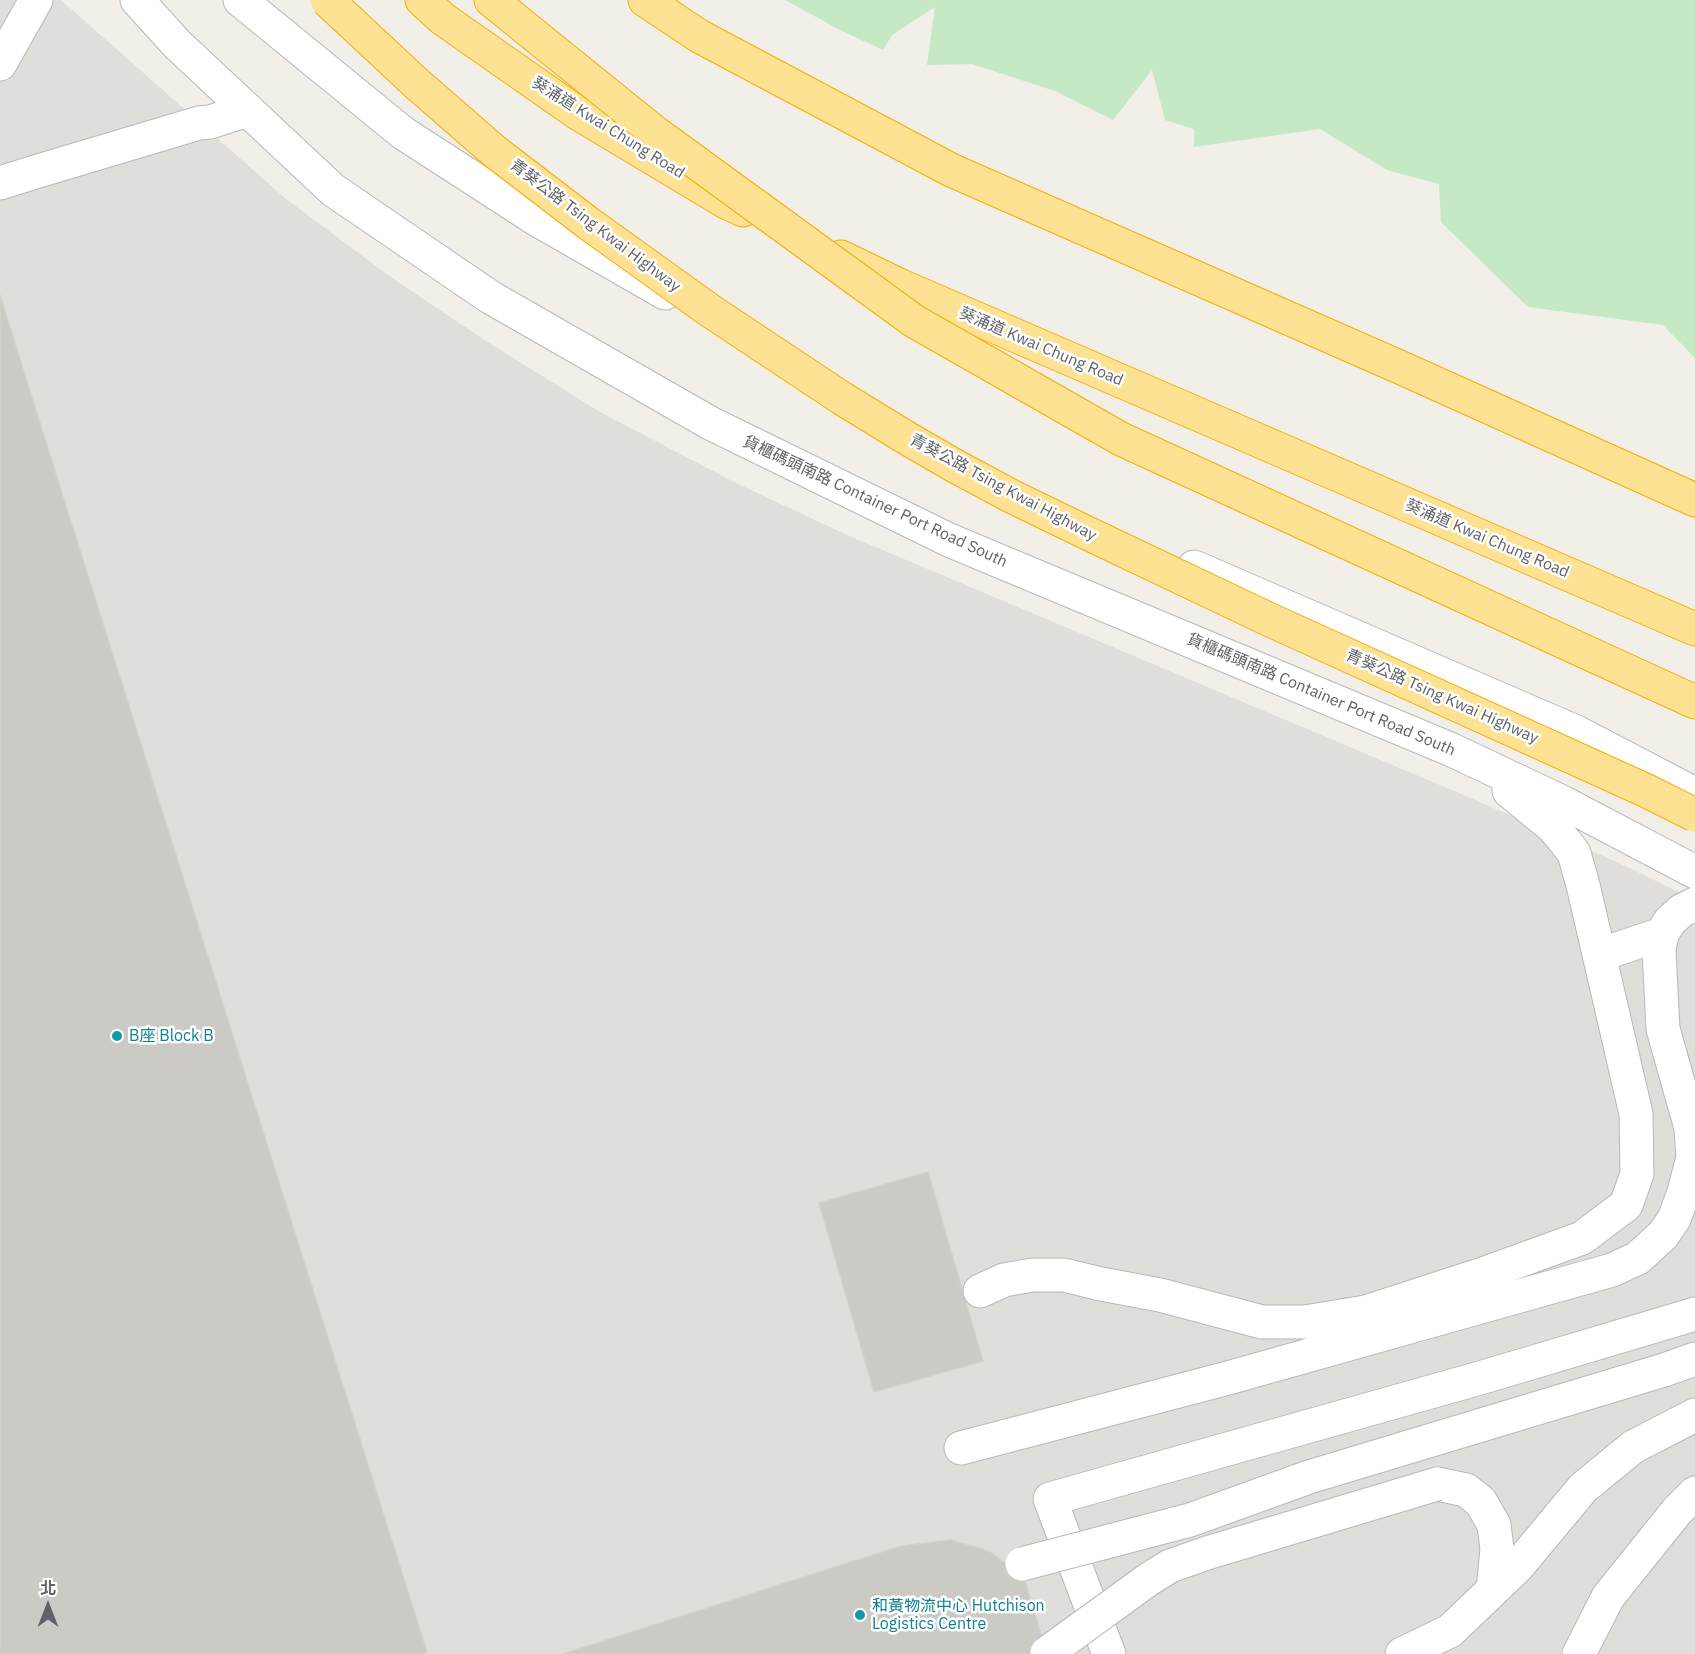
<!DOCTYPE html>
<html>
<head>
<meta charset="utf-8">
<style>
  body { margin:0 }
  #map { position:relative; width:1695px; height:1654px; overflow:hidden; background:#f1efe8; font-family:"IBM Plex Sans","Noto Sans TC",sans-serif }
  canvas { display:block }
  .north { position:absolute; left:18px; top:1576px; width:60px; height:60px; -webkit-text-stroke:4px #fff; paint-order:stroke; rotate:0deg; font-size:16px; font-weight:700; line-height:24px; text-align:center; color:#5f6368 }
  .north::after { content:''; display:block; margin:auto; width:21px; height:27px; background:#5f6368; clip-path:polygon(50% 0,100% 100%,50% 72%,0 100%) }
</style>
</head>
<body>
<div id="map">
<canvas width="1695" height="1654"></canvas>
<div class="north">北</div>
</div>
<script>
const context = document.querySelector('canvas').getContext('2d');
context.lineJoin = 'round';
function paint(path, color) { context.fillStyle = color; context.fill(path, 'evenodd'); }
const toPath = rows => new Path2D(rows.map(r => 'M' + r).join(''));
function trace(path, color, width, dash) { context.strokeStyle = color; context.lineWidth = width; context.lineCap = dash ? 'butt' : 'round'; context.setLineDash(dash || []); context.stroke(path); }
function label(font, color, halo, rows, align = 'center') {
  context.font = font + ' "IBM Plex Sans","Noto Sans TC",sans-serif'; context.lineWidth = 5; context.setLineDash([]); context.textBaseline = 'middle'; context.strokeStyle = halo; context.fillStyle = color; for (const [text, x, y, turn = 0] of rows) {
    context.save(); context.translate(x, y); context.rotate((+turn || 0) * Math.PI / 180); context.textAlign = isNaN(turn) ? turn : align; if (halo) context.strokeText(text, 0, 0); context.fillText(text, 0, 0); context.restore();
  }
}
const industrial = toPath([
  [0,0,61,0,286,199,392,278,486,341,600,412,734,482,847,535,1466,796,1617,862,1695,900,1695,1654,0,1654]
]);
const green = toPath([
  [785,0,1695,0,1695,358,1663,325,1528,307,1441,222,1439,184,1387,170,1320,129,1194,147,1194,129,1165,120,1152,70,1113,120,1055,91,972,64,927,65,935,7,892,35,883,50,840,30]
]);
const building = toPath([
  [0,295,39,420,427,1652,421,1654,0,1654,0,295],
  [928,1172,983,1361,874,1392,819,1203,928,1172],
  [951,1540,989,1551,1024,1577,1047,1654,563,1654,901,1546,951,1540]
]);
const minor = toPath([
  [137,0,177,44,333,190,490,297,710,423,949,540,1452,750,1564,803,1695,872],
  [240,0,403,133,536,219,665,293],
  [0,64,36,0],
  [0,183,35,172,199,123,210,122,248,110],
  [1194,567,1576,732,1695,794],
  [1599,955,1662,934],
  [980,1291,1004,1280,1032,1275,1064,1275,1101,1284,1160,1295,1262,1322,1305,1322,1366,1312,1483,1274,1582,1238,1626,1205,1637,1174,1636,1114,1583,885,1574,853,1563,839,1553,827,1509,791],
  [1664,1370,1695,1359],
  [961,1448,1228,1378,1612,1270,1638,1258,1663,1235,1674,1219,1684,1192,1693,1157,1691,1128,1663,1029,1659,950,1662,934,1670,921,1681,911,1695,904],
  [1437,1484,1466,1490,1481,1502,1494,1525,1497,1549,1493,1590],
  [1109,1654,1050,1499,1480,1378,1695,1314],
  [1402,1654,1450,1631,1518,1566,1583,1488,1633,1447,1695,1415],
  [1579,1654,1608,1597,1677,1511,1695,1493]
]);
const highway = toPath([
  [422,0,443,19,576,112,726,202,743,210],
  [491,0,533,34],
  [645,0,699,36,951,170,1404,369,1695,500],
  [841,257,901,286,1695,629],
  [1021,382,1121,439,1695,702]
]);
const minorBridge = toPath([
  [1022,1564,1190,1520,1309,1477,1664,1370],
  [1047,1653,1149,1579,1170,1566,1207,1553,1437,1484]
]);
const highwayBridge = toPath([
  [327,0,416,83,494,151,588,223,709,310,843,399,910,440,955,466,1011,496,1085,532,1268,619,1647,791,1695,815],
  [533,34,657,134,914,321,1021,382]
]);
const markers = [
  [117,1036,6,"#0f9aa8"],
  [860,1615,6,"#0f9aa8"]
];
const streetNames = [
  ["葵涌道 Kwai Chung Road",608,128,32],
  ["青葵公路 Tsing Kwai Highway",595,226,37],
  ["葵涌道 Kwai Chung Road",1041,347,23],
  ["青葵公路 Tsing Kwai Highway",1003,488,28],
  ["貨櫃碼頭南路 Container Port Road South",875,502,25],
  ["葵涌道 Kwai Chung Road",1487,539,23],
  ["貨櫃碼頭南路 Container Port Road South",1321,695,23],
  ["青葵公路 Tsing Kwai Highway",1442,697,24]
];
const cultureNames = [
  ["B座 Block B",129,1036],
  ["和黃物流中心 Hutchison",872,1606],
  ["Logistics Centre",872,1624]
];
paint(industrial, '#e0deda');
paint(green, '#c5e8c5');
paint(building, '#cccac5');
trace(building, '#d6d1c6', 1.5);
trace(minor, '#b5b8bc', 35);
trace(highway, '#f9ab00', 35);
trace(minor, '#fff', 33);
trace(highway, '#fde293', 33);
trace(minorBridge, '#b5b8bc', 35, []);
trace(highwayBridge, '#f9ab00', 35, []);
trace(minorBridge, '#fff', 33);
trace(highwayBridge, '#fde293', 33);
for (const [x, y, r, color] of markers) { const dot = new Path2D(); dot.arc(x, y, r, 0, 2 * Math.PI); context.fillStyle = color; context.fill(dot); trace(dot, '#fff', 2); }
label('16px', '#5f6368', '#fff', streetNames);
label('16px', '#0d838f', '#fff', cultureNames, 'left');
</script>
</body>
</html>
